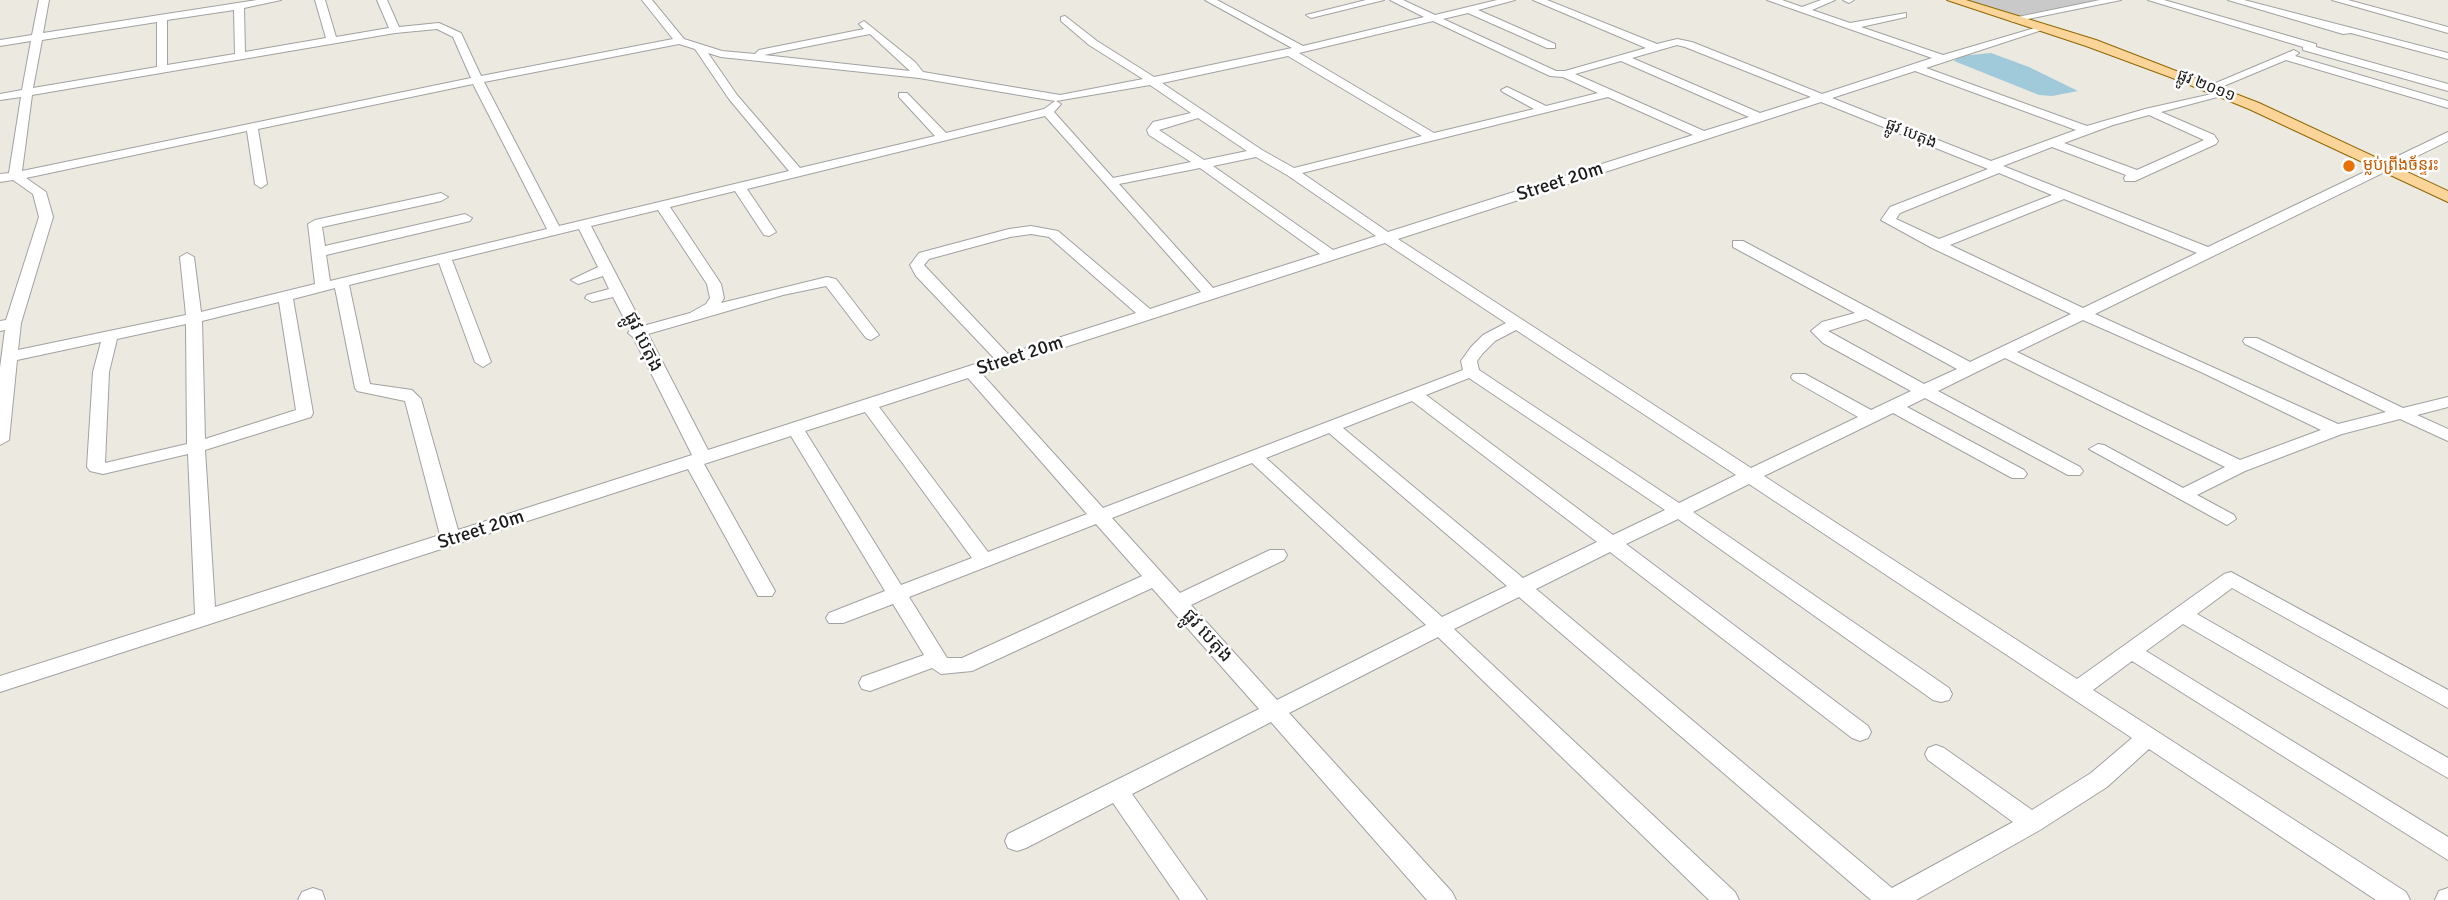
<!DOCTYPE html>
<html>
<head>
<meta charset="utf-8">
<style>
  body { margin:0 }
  canvas { display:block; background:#ece9e0 }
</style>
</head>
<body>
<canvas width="2448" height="900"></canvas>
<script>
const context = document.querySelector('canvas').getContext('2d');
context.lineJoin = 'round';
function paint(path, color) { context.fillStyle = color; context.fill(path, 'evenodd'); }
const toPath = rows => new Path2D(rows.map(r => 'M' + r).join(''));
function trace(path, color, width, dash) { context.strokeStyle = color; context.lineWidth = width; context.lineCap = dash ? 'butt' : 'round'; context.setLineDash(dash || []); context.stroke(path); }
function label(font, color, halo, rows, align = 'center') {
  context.font = font + ' Signika,"Noto Sans Khmer",sans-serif'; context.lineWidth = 5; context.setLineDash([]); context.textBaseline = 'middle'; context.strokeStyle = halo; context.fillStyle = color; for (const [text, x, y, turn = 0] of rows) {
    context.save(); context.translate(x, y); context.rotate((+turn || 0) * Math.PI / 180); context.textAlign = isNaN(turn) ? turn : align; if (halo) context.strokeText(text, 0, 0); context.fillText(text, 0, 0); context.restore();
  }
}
const religious = toPath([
  [1966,0,2103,0,2017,16]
]);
const water = toPath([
  [1991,53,2029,67,2078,91,2052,96,2039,95,1954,61,1961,56]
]);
const minor = toPath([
  [39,0,49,0,43,33,257,0,281,0,244,8,245,52,326,38,315,0,325,0,336,37,389,28,377,0,387,0,399,27,439,23,461,33,481,76,673,39,642,0,652,0,684,39,722,51,755,54,759,50,864,29,859,24,864,21,915,62,923,72,1060,95,1143,79,1089,45,1061,21,1061,17,1065,16,1097,41,1154,77,1292,48,1205,0,1217,0,1303,46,1424,17,1390,0,1403,0,1435,15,1497,0,1515,0,1478,10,1555,44,1555,48,1547,48,1468,13,1443,19,1556,71,1565,71,1646,48,1533,0,1547,0,1657,44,1677,39,1692,42,1822,94,1932,58,1767,0,1782,0,1802,7,1821,0,1835,0,1812,10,1850,23,1906,13,1906,17,1861,27,1943,55,2045,25,2045,29,1926,68,2087,126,2145,109,2225,91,2225,95,2161,112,2214,135,2218,141,2216,144,2135,181,2125,181,2124,178,2126,175,2052,147,2003,166,2208,247,2448,132,2448,141,2095,314,2338,424,2386,412,2245,344,2243,341,2245,338,2257,338,2403,408,2448,397,2448,407,2417,415,2448,429,2448,441,2400,419,2342,434,2245,471,2197,495,2234,515,2236,519,2227,525,2089,449,2098,444,2104,445,2183,488,2225,467,2005,358,1938,391,2080,467,2083,471,2080,475,2068,475,1925,398,1907,407,2024,470,2027,474,2024,478,2012,478,1893,413,1764,476,2077,679,2224,574,2231,572,2448,690,2448,708,2232,588,2197,614,2448,758,2448,778,2183,624,2146,651,2448,837,2448,860,2132,661,2093,690,2406,892,2410,900,2376,900,2149,749,2107,787,2040,830,1916,900,1871,900,1519,597,1454,629,1735,892,1739,900,1709,900,1438,637,1289,713,1452,892,1456,900,1427,900,1271,722,1132,794,1207,900,1180,900,1113,803,1026,848,1017,851,1008,848,1005,841,1008,834,1259,709,1152,588,972,671,941,674,932,668,870,691,862,689,859,683,862,677,924,655,893,604,843,623,829,623,826,618,829,613,885,591,791,436,704,464,775,591,772,596,758,596,688,469,0,692,0,676,195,614,188,454,103,474,90,471,87,467,93,372,101,342,17,360,9,440,0,445,0,368,5,330,0,331,0,321,6,320,39,217,33,194,13,180,0,182,0,174,9,173,21,97,0,100,0,94,22,90,31,41,0,46,0,40,32,35,39,0],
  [234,10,235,54,167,65,167,20,234,10],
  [1433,21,1550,76,1563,77,1598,93,1546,106,1507,87,1501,90,1503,92,1534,109,1434,133,1299,53,1433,21],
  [157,22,157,67,33,88,42,40,157,22],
  [437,29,453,37,471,78,22,171,32,95,395,33,437,29],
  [870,34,910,71,764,55,870,34],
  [679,44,695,49,729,99,789,171,559,226,484,82,679,44],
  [1677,45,1685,47,1811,97,1760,113,1632,58,1677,45],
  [708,53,721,57,919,78,1055,101,1044,109,946,133,907,93,899,93,899,97,935,136,800,168,737,95,708,53],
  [1288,56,1422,136,1294,168,1262,150,1162,83,1288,56],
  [1621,61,1749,117,1704,131,1575,74,1621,61],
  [1915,71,2076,130,1991,161,1832,98,1915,71],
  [473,84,547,229,330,281,326,255,470,221,472,218,465,214,325,246,322,227,441,201,448,197,441,193,315,220,308,224,315,284,201,312,194,257,187,253,180,257,186,315,18,350,21,323,53,217,46,192,26,178,247,131,255,184,261,188,267,184,258,129,473,84],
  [1150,85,1191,113,1153,122,1147,130,1149,135,1191,162,1113,178,1054,112,1061,104,1056,101,1150,85],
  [1608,97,1693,135,1388,232,1302,173,1608,97],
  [1821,102,1988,169,1890,207,1881,220,1932,248,2071,314,1970,362,1743,241,1733,241,1733,247,1855,313,1822,322,1811,331,1823,343,1911,391,1871,410,1805,374,1793,374,1791,377,1793,380,1858,417,1751,468,1398,239,1821,102],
  [2149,115,2204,140,2137,170,2064,143,2113,125,2149,115],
  [1045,116,1201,292,1150,309,1058,231,1031,226,1009,229,919,253,910,265,916,276,994,358,708,450,648,334,783,295,826,286,866,338,871,340,879,335,836,279,827,277,721,303,724,298,721,284,670,207,735,191,764,235,769,236,776,232,747,189,1045,116],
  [1198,118,1247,151,1204,160,1159,130,1198,118],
  [1256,157,1287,175,1376,236,1333,250,1213,166,1256,157],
  [1200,168,1320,254,1213,288,1119,184,1200,168],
  [1999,173,2052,195,1939,239,1896,219,1900,213,1999,173],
  [2064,199,2197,253,2083,308,1950,245,2064,199],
  [658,210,707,284,710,298,706,304,690,313,643,326,591,226,658,210],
  [579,229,598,267,571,280,578,284,603,276,609,289,587,295,585,298,592,302,613,297,630,330,628,333,633,337,692,455,458,530,421,399,412,390,370,384,349,285,439,263,475,362,483,367,491,362,452,260,579,229],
  [1031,234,1049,237,1136,313,1008,354,924,265,929,259,1010,237,1031,234],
  [1385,243,1506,323,1483,335,1471,347,1461,361,1463,370,1103,508,982,374,1385,243],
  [335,288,355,388,357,391,405,401,440,535,215,607,205,450,311,417,313,413,293,299,335,288],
  [279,302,296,410,205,439,202,321,279,302],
  [1866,319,1957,369,1924,384,1828,331,1866,319],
  [2083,320,2201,372,2321,430,2240,460,2017,352,2083,320],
  [186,324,187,444,105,463,109,372,117,339,186,324],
  [1516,330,1736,475,1679,503,1479,370,1477,361,1483,353,1495,341,1516,330],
  [968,378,1087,514,988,552,879,407,968,378],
  [1469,378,1665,510,1613,535,1426,395,1469,378],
  [1412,401,1597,542,1523,578,1343,428,1412,401],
  [865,412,972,558,901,585,805,431,865,412],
  [1329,433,1507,586,1442,617,1266,458,1329,433],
  [1252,463,1426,625,1277,700,1191,605,1284,560,1287,555,1284,550,1270,550,1180,593,1112,518,1252,463],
  [1749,484,2132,738,2091,773,2032,810,1944,748,1936,745,1928,748,1925,754,1928,760,2013,822,1892,888,1536,589,1610,552,1852,738,1860,741,1868,738,1871,732,1868,726,1626,544,1678,519,1933,700,1941,702,1949,700,1952,694,1949,688,1693,512,1749,484],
  [1096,524,1142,576,962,658,947,658,909,597,1096,524],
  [1366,0,1384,0,1311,18,1306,15,1366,0],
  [1843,0,1854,0,1849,3,1843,0],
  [2100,0,2121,0,2013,22,2008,19,2100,0],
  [2148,0,2164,0,2316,44,2316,47,2448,84,2448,91,2303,50,2303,47,2148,0],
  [2228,0,2244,0,2448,53,2448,59,2351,33,2343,34,2228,0],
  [2332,0,2348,0,2448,27,2448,33,2332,0],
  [2294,50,2299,53,2295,56,2448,101,2448,108,2286,60,2214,90,2204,88,2294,50],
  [313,888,322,891,325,900,298,900,302,892,313,888],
  [2448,888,2448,900,2435,900,2439,891,2448,888]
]);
const major = toPath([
  [1947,0,1966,0,2096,40,2259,103,2448,191,2448,202,2249,109,2170,77,2086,46,1947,0]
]);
const markers = [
  [2349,166,7,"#e8710a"]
];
const farStreetnames = [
  ["ផ្លូវ ២០១១",2206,86,22],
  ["ផ្លូវ បេតុង",1911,134,22]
];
const farFoodnames = [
  ["ម្លប់ព្រីងច័ន្ទរះ",2363,166]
];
const streetNames = [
  ["Street 20m",1560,182,-18],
  ["ផ្លូវ បេតុង",643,342,64],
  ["Street 20m",1020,356,-18],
  ["Street 20m",481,530,-18],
  ["ផ្លូវ បេតុង",1207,636,48]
];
paint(religious, '#c9c9c9');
paint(water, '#a0cada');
trace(minor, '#a2a2a2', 2);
trace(major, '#8f6702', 2);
paint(minor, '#fff');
paint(major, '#fad498');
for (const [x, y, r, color] of markers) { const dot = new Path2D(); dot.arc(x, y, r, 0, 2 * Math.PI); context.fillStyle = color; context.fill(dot); trace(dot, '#fff', 2.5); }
label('16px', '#1b1b1b', '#fff', farStreetnames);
label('16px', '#c56008', '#fff', farFoodnames, 'left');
label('19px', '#1b1b1b', '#fff', streetNames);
</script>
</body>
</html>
